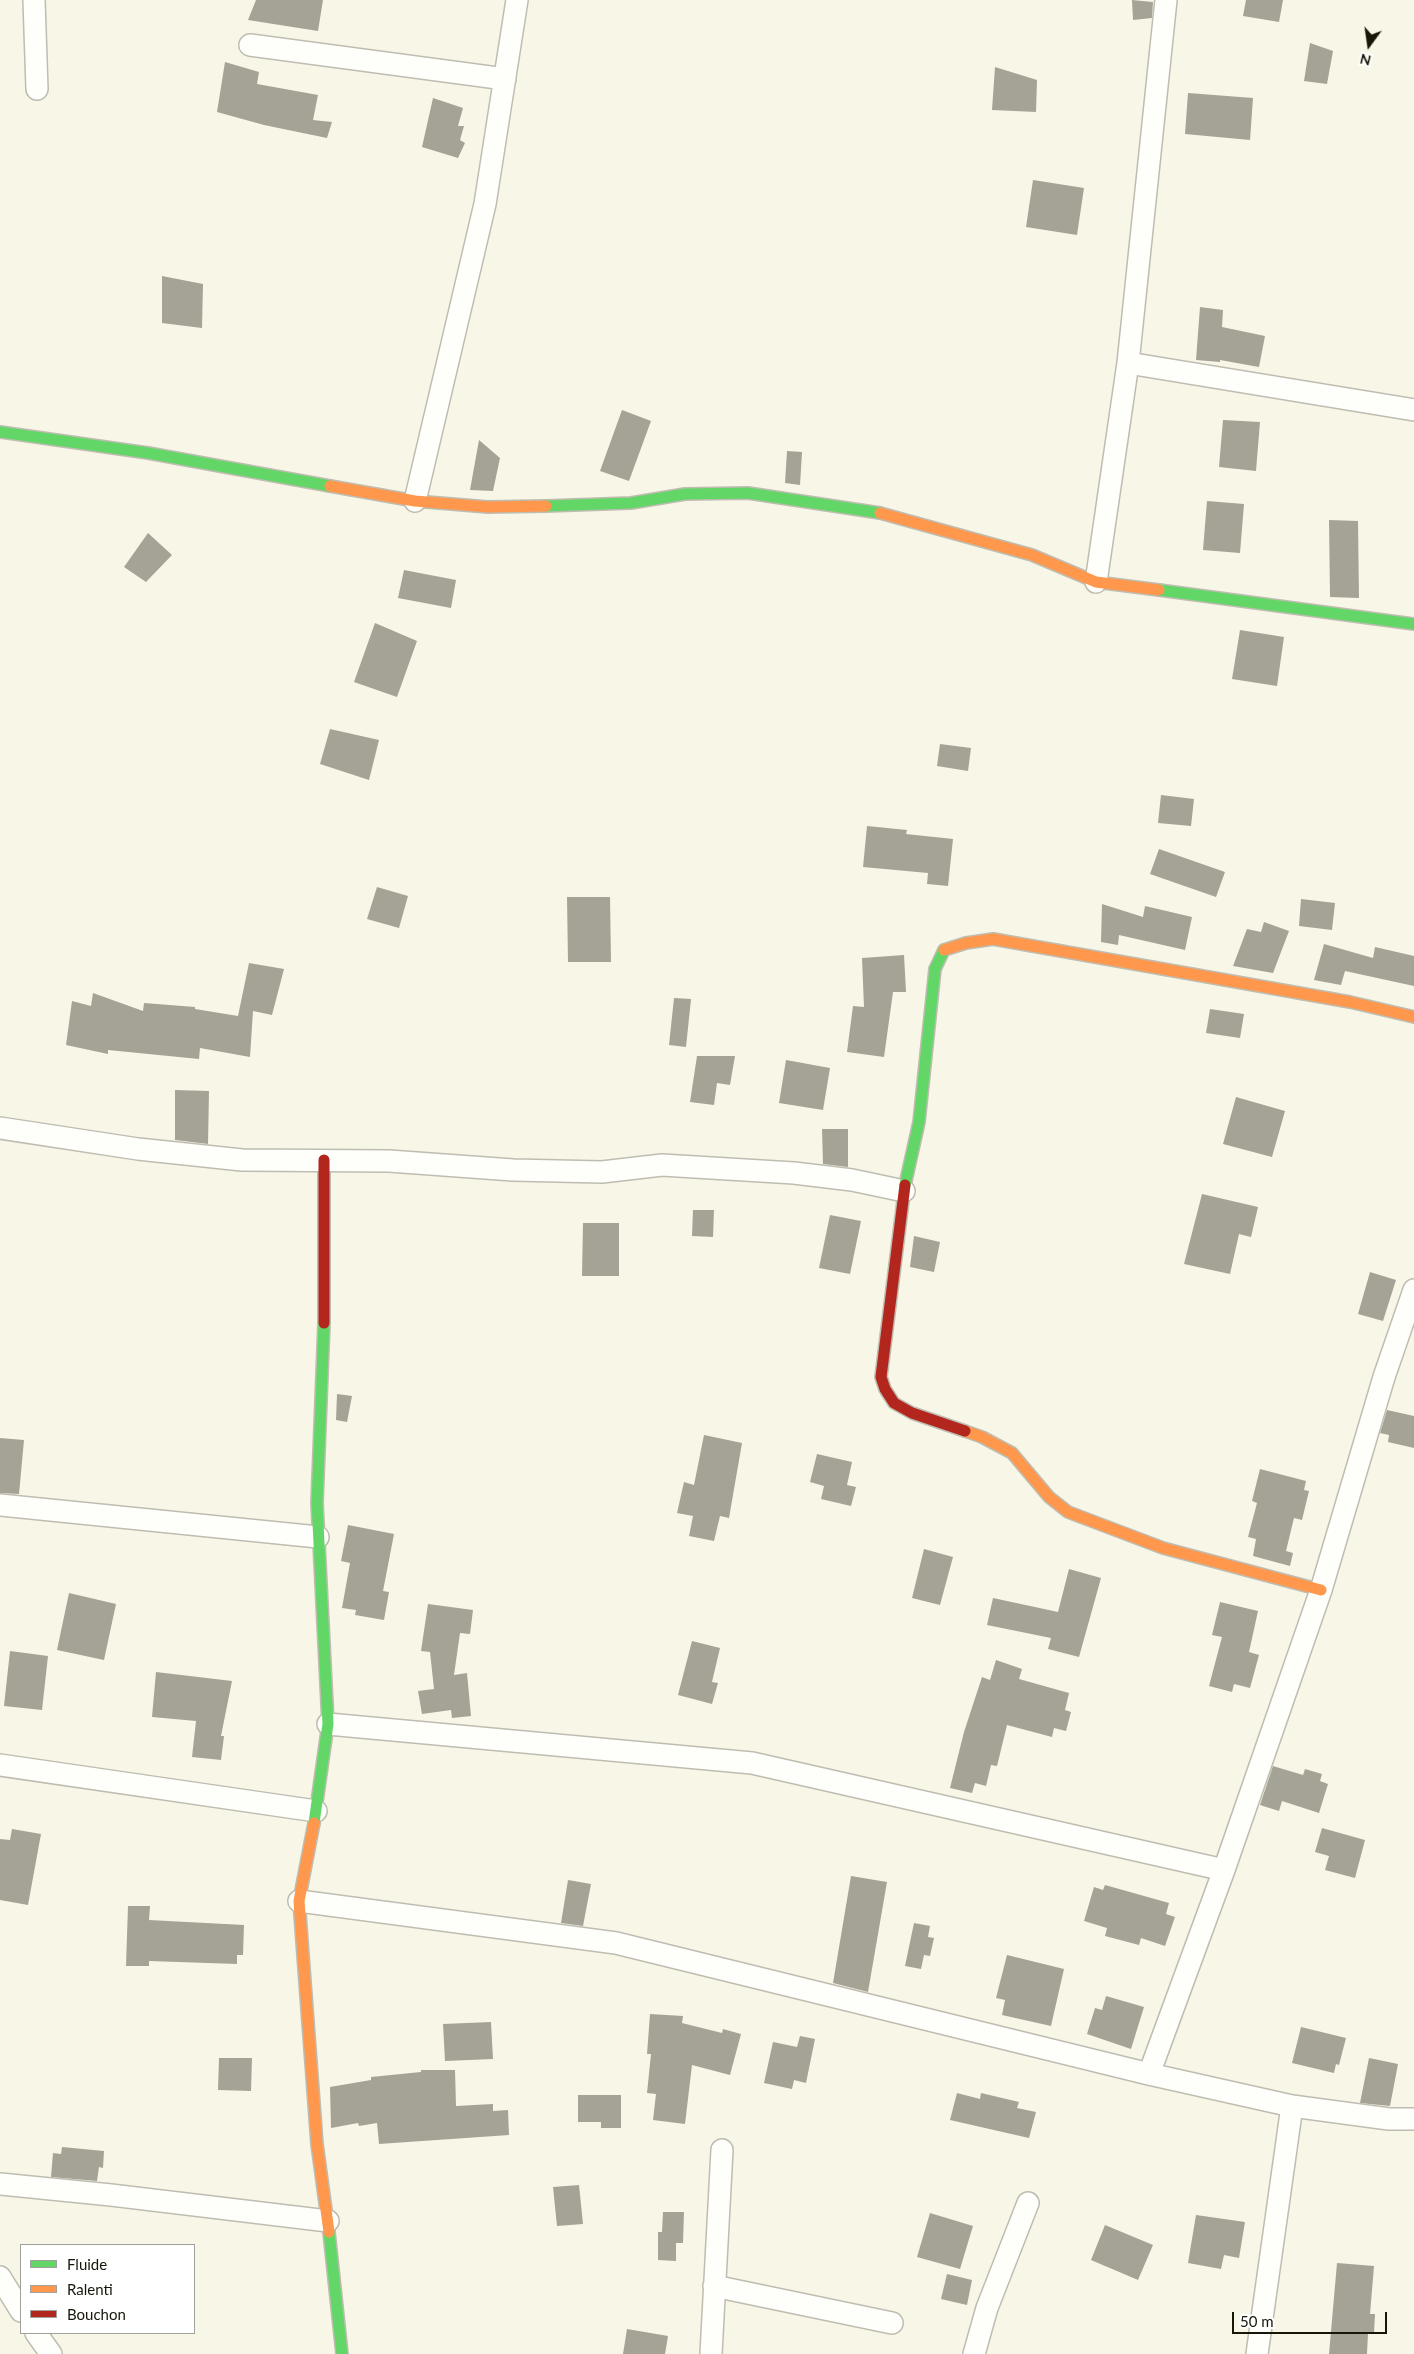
<!DOCTYPE html>
<html>
<head>
<meta charset="utf-8">
<style>
  body { margin:0 }
  #map { position:relative; width:1414px; height:2354px; overflow:hidden; background:#f8f6e7; font-family:Lato,sans-serif }
  canvas { display:block }
  .legend { position:absolute; left:20px; top:2244px; width:175px; height:90px; box-sizing:border-box; background:#fff; border:1px solid #a2a29d; margin:0; padding:6px 9px; list-style:none; font-size:15px; color:#171609 }
  .legend li { display:flex; align-items:center; gap:10px; height:25px }
  .legend b { width:25px; border:1px solid #a2a29d }
  .north { position:absolute; left:1344px; top:20px; width:50px; height:50px; -webkit-text-stroke:4px #fff; paint-order:stroke; rotate:194deg; font-size:14px; font-weight:700; line-height:20px; text-align:center; color:#171609 }
  .north::after { content:''; display:block; margin:auto; width:18px; height:22px; background:#171609; clip-path:polygon(50% 0,100% 100%,50% 72%,0 100%) }
  .scale { position:absolute; left:1232px; top:2312px; width:155px; height:22px; box-sizing:border-box; border:2px solid #171609; border-top:0; padding-left:6px; font-size:15px; line-height:18px; white-space:nowrap; color:#171609; -webkit-text-stroke:4px #fff; paint-order:stroke }
</style>
</head>
<body>
<div id="map">
<canvas width="1414" height="2354"></canvas>
<ul class="legend">
<li><b style="height:6px;background:#63d668"></b>Fluide</li>
<li><b style="height:6px;background:#ff974d"></b>Ralenti</li>
<li><b style="height:6px;background:#b3261e"></b>Bouchon</li>
</ul>
<div class="north">N</div>
<div class="scale">50 m</div>
</div>
<script>
const context = document.querySelector('canvas').getContext('2d');
context.lineJoin = 'round';
function paint(path, color) { context.fillStyle = color; context.fill(path, 'evenodd'); }
const toPath = rows => new Path2D(rows.map(r => 'M' + r).join(''));
function trace(path, color, width, dash) { context.strokeStyle = color; context.lineWidth = width; context.lineCap = dash ? 'butt' : 'round'; context.setLineDash(dash || []); context.stroke(path); }
const building = toPath([
  [256,0,323,0,318,31,248,20],
  [1132,0,1153,2,1152,18,1133,20],
  [1246,0,1283,0,1279,22,1243,16],
  [1310,43,1333,51,1327,84,1304,81],
  [225,62,259,72,257,84,318,95,313,120,332,122,327,138,264,125,217,112],
  [995,67,1037,80,1036,112,992,110],
  [1188,93,1253,98,1250,140,1185,134],
  [433,98,463,108,458,126,464,126,460,140,465,143,458,158,422,147],
  [1033,180,1084,188,1077,235,1026,227],
  [162,276,203,284,202,328,162,323],
  [1200,307,1223,310,1222,327,1265,336,1259,367,1220,360,1220,362,1196,360],
  [622,410,651,421,629,481,600,471],
  [1223,420,1260,422,1256,471,1219,467],
  [479,440,500,458,493,491,470,490],
  [787,451,802,452,800,485,785,483],
  [1207,501,1244,504,1240,553,1203,550],
  [1329,520,1358,521,1359,598,1330,597],
  [148,533,172,555,146,582,124,567],
  [404,570,456,580,451,608,398,598],
  [375,623,417,641,397,697,354,682],
  [1240,630,1284,637,1277,686,1232,679],
  [330,729,379,740,369,780,320,764],
  [940,744,971,748,968,771,937,766],
  [1161,795,1194,799,1191,826,1158,823],
  [867,826,907,830,906,834,953,839,948,886,927,884,928,873,863,867],
  [1159,849,1225,872,1216,897,1150,874],
  [377,887,408,896,399,928,367,919],
  [567,897,610,897,611,962,568,962],
  [1301,899,1335,903,1332,930,1299,926],
  [1102,904,1143,917,1145,906,1192,917,1185,950,1119,935,1118,945,1101,942],
  [1264,922,1289,931,1273,973,1233,966,1247,929,1261,932],
  [1324,944,1373,958,1375,947,1414,956,1414,986,1345,971,1341,985,1314,980],
  [904,955,906,992,893,992,884,1057,847,1052,853,1006,864,1007,862,958],
  [249,963,284,969,272,1015,253,1011,250,1057,200,1048,199,1059,108,1050,108,1054,66,1045,72,1001,91,1006,93,993,143,1011,144,1003,195,1007,195,1009,238,1016],
  [674,998,691,999,686,1047,669,1045],
  [1210,1009,1244,1014,1240,1038,1206,1033],
  [697,1056,735,1056,730,1085,717,1083,714,1105,690,1102],
  [786,1060,830,1068,823,1110,779,1103],
  [175,1090,209,1091,208,1144,175,1140],
  [1236,1097,1285,1111,1272,1157,1223,1144],
  [822,1129,848,1129,848,1167,823,1164],
  [1202,1194,1258,1207,1251,1237,1239,1234,1230,1274,1184,1264],
  [693,1210,714,1210,713,1237,692,1236],
  [830,1215,861,1221,850,1274,819,1268],
  [583,1223,619,1223,619,1276,582,1276],
  [914,1236,940,1242,934,1272,910,1267],
  [1370,1272,1396,1280,1383,1321,1358,1314],
  [337,1394,352,1396,347,1422,336,1420],
  [1387,1410,1414,1416,1414,1448,1388,1442,1389,1435,1380,1433],
  [704,1435,742,1443,729,1518,720,1516,714,1541,689,1536,693,1516,677,1513,684,1482,694,1485],
  [0,1438,24,1440,19,1494,0,1493],
  [817,1454,852,1462,847,1485,856,1487,851,1506,821,1499,824,1486,810,1482],
  [1260,1469,1306,1481,1304,1490,1309,1491,1302,1520,1294,1518,1286,1551,1293,1553,1290,1566,1253,1556,1256,1539,1248,1537,1257,1503,1252,1501],
  [348,1525,394,1534,383,1591,389,1592,384,1620,355,1615,356,1610,342,1608,350,1563,341,1561],
  [924,1549,953,1557,940,1605,912,1598],
  [1069,1569,1101,1578,1079,1657,1048,1649,1051,1638,987,1625,993,1598,1058,1612],
  [69,1593,116,1604,104,1660,57,1650],
  [1220,1602,1258,1611,1249,1652,1259,1655,1250,1688,1234,1684,1232,1692,1209,1686,1222,1637,1212,1635],
  [428,1604,473,1610,470,1634,460,1633,454,1675,467,1673,471,1716,452,1718,451,1710,422,1714,418,1691,434,1689,430,1652,421,1651],
  [692,1641,720,1648,712,1682,718,1683,712,1704,678,1695],
  [10,1651,48,1656,42,1710,4,1706],
  [996,1660,1022,1669,1019,1679,1069,1693,1065,1710,1071,1712,1066,1731,1054,1728,1052,1737,1007,1725,997,1766,991,1765,986,1786,975,1783,972,1793,950,1788,964,1732,982,1677,990,1680],
  [156,1672,232,1681,221,1736,224,1736,221,1760,192,1757,196,1721,152,1717],
  [1273,1766,1303,1775,1305,1769,1322,1774,1320,1781,1328,1784,1319,1813,1282,1801,1279,1811,1260,1805],
  [1322,1828,1365,1840,1355,1878,1325,1870,1329,1856,1315,1852],
  [12,1829,41,1834,28,1905,0,1900,0,1839,10,1840],
  [851,1876,887,1882,868,1992,833,1983],
  [568,1880,591,1884,583,1926,561,1923],
  [1105,1885,1169,1903,1166,1914,1175,1917,1165,1946,1141,1938,1139,1945,1105,1936,1107,1928,1084,1921,1094,1887,1103,1890],
  [128,1906,150,1906,149,1920,244,1925,243,1955,237,1955,237,1964,149,1961,149,1966,126,1966],
  [914,1923,930,1926,928,1937,934,1938,930,1956,924,1955,921,1969,905,1966],
  [1007,1955,1064,1969,1051,2026,1002,2015,1005,2000,996,1998],
  [1106,1996,1144,2007,1131,2049,1087,2034,1095,2008,1102,2010],
  [650,2014,683,2016,682,2023,722,2033,723,2029,741,2034,730,2075,692,2065,685,2124,653,2120,656,2094,647,2093,651,2054,647,2054],
  [491,2022,493,2059,445,2061,443,2024],
  [1301,2027,1346,2038,1339,2065,1336,2064,1334,2073,1292,2063],
  [800,2036,815,2039,806,2083,794,2080,792,2089,764,2083,773,2042,797,2047],
  [219,2058,252,2058,251,2091,218,2090],
  [1369,2058,1398,2064,1390,2106,1360,2103],
  [421,2070,455,2070,456,2106,493,2104,493,2111,508,2110,509,2135,379,2144,377,2123,359,2126,358,2123,331,2128,330,2087,371,2080,371,2077,421,2072],
  [957,2093,980,2099,981,2093,1019,2102,1017,2108,1036,2112,1029,2138,950,2120],
  [578,2095,621,2095,621,2128,601,2128,601,2122,578,2122],
  [62,2147,104,2151,103,2168,99,2167,97,2181,51,2177,53,2153,61,2154],
  [579,2185,583,2224,557,2226,553,2187],
  [663,2212,684,2212,683,2243,676,2243,676,2261,658,2260,658,2232,662,2232],
  [930,2213,973,2226,960,2269,917,2257],
  [1196,2215,1245,2222,1239,2258,1224,2255,1221,2269,1188,2263],
  [1105,2225,1153,2245,1138,2280,1091,2260],
  [1337,2263,1374,2266,1370,2314,1375,2314,1374,2333,1368,2333,1367,2354,1329,2354],
  [947,2274,972,2280,967,2305,941,2299],
  [627,2329,668,2336,665,2354,623,2354]
]);
const street = toPath([
  [34,0,37,89],
  [250,45,505,79],
  [1128,363,1414,410],
  [415,501,485,204,517,0],
  [1096,582,1128,363,1166,0],
  [0,1128,138,1149,242,1160,389,1161,513,1170,602,1172,662,1165,794,1173,852,1180,904,1191],
  [0,1505,318,1537],
  [328,1724,752,1763,1224,1870],
  [0,1765,316,1811],
  [299,1901,616,1943,1149,2074,1292,2106,1389,2119,1414,2119],
  [1149,2074,1224,1870,1321,1590,1384,1377,1414,1290],
  [0,2184,111,2195,328,2221],
  [0,2277,21,2311],
  [714,2286,892,2323],
  [36,2333,51,2354],
  [711,2354,722,2150],
  [974,2354,987,2308,1028,2203],
  [1257,2354,1292,2106]
]);
const fast = toPath([
  [0,432,148,453,330,486],
  [546,506,631,503,685,494,748,493,880,513],
  [1159,590,1414,624],
  [905,1185,919,1122,935,969,944,950],
  [314,1823,328,1724,317,1503,324,1323],
  [329,2232,342,2354]
]);
const slow = toPath([
  [330,486,415,501,488,507,546,506],
  [880,513,1032,555,1096,582,1159,590],
  [944,950,966,943,993,939,1350,1002,1414,1017],
  [965,1431,982,1437,1012,1453,1049,1497,1068,1512,1163,1548,1321,1590],
  [314,1823,299,1901,317,2144,329,2232]
]);
const jam = toPath([
  [905,1185,881,1377,885,1389,894,1403,912,1413,965,1431],
  [324,1323,324,1160]
]);
paint(building, '#a4a396');
trace(street, '#bfbdb1', 24);
trace(fast, '#bfbdb1', 14);
trace(slow, '#bfbdb1', 14);
trace(jam, '#bfbdb1', 14);
trace(street, '#fefefb', 21);
trace(fast, '#63d668', 11);
trace(slow, '#ff974d', 11);
trace(jam, '#b3261e', 11);
</script>
</body>
</html>
